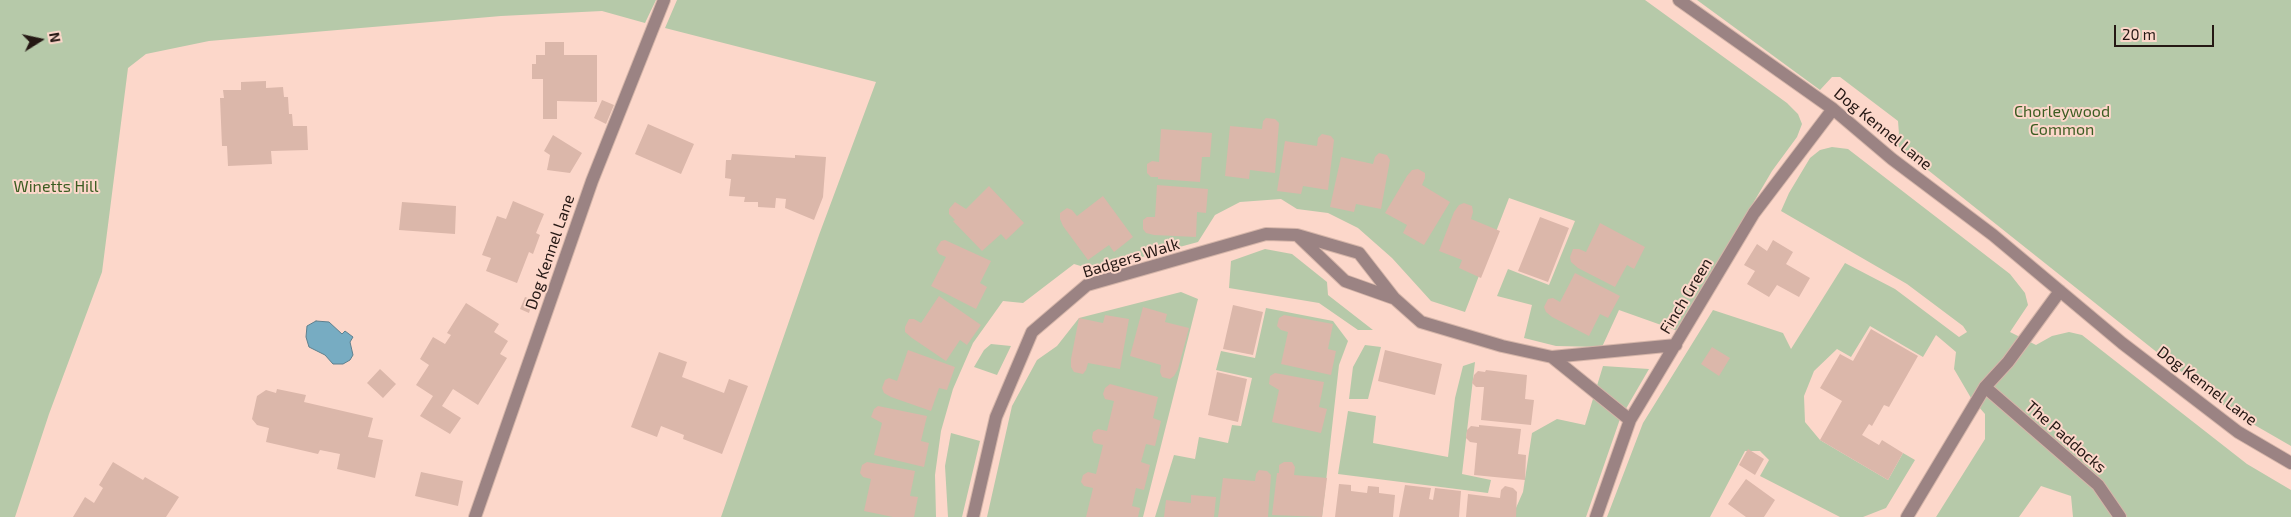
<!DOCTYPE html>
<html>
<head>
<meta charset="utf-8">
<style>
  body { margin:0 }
  #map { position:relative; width:2291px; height:517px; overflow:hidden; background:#fcd7ca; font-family:"Exo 2",sans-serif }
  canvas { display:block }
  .north { position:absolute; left:15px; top:15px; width:50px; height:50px; -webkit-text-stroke:4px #fcd7ca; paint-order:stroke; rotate:80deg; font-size:14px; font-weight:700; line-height:20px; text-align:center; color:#251814 }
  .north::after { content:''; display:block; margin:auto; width:18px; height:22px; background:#251814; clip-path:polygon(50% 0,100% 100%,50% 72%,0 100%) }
  .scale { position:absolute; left:2114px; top:25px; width:100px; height:22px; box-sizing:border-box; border:2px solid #251814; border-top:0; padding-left:6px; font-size:15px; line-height:18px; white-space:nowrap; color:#251814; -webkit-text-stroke:4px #fcd7ca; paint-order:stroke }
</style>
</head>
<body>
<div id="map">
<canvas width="2291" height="517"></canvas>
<div class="north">N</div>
<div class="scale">20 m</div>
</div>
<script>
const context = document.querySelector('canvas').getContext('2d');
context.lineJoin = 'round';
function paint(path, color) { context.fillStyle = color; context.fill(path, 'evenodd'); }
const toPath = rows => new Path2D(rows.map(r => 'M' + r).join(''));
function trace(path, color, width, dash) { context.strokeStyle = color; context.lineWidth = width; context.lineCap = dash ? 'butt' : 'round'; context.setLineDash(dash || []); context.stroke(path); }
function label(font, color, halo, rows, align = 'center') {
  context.font = font + ' "Exo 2",sans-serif'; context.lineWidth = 4; context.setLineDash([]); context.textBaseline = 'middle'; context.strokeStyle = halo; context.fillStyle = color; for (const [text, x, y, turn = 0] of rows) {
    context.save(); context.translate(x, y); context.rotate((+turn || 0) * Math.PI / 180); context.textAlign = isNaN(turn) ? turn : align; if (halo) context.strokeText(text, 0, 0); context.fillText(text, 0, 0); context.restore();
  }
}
const green = toPath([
  [0,0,656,0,645,23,602,11,501,16,209,41,146,54,128,68,102,272,49,414,15,517,0,517],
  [677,0,1645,0,1787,103,1798,114,1802,124,1797,137,1772,171,1678,331,1619,310,1602,347,1556,346,1524,338,1532,305,1497,296,1508,269,1549,285,1575,221,1509,198,1465,312,1431,301,1392,258,1358,228,1328,213,1297,209,1281,199,1240,202,1215,215,1198,242,1094,270,1074,264,1023,303,1003,301,973,343,953,389,941,431,935,475,936,517,721,517,819,235,876,82,665,28],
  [1697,0,2291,0,2291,446,2232,412,1894,143,1899,134,1898,121,1840,77,1832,77,1820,90],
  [1832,147,1848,149,2010,274,2025,293,2028,305,2010,332,2036,345,2052,336,2069,332,2082,335,2247,464,2291,490,2291,517,2073,517,2071,496,2041,486,2019,517,1936,517,1985,439,1985,414,1971,398,1954,369,1956,352,1936,335,1923,357,1870,326,1851,357,1837,349,1814,371,1804,396,1805,422,1820,440,1888,480,1903,453,1915,460,1886,508,1863,517,1840,517,1760,476,1769,460,1760,451,1745,451,1710,517,1607,517,1643,423,1713,310,1783,333,1791,349,1845,263,1895,289,1959,337,1967,332,1963,326,1907,284,1781,211,1789,193,1810,158,1820,150],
  [1265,249,1292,254,1327,282,1328,295,1373,330,1358,330,1319,303,1229,288,1231,261],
  [1181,292,1198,299,1143,517,987,517,1012,406,1037,360,1057,346,1079,318],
  [1266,308,1333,321,1348,341,1339,365,1322,517,1155,517,1174,455,1195,459,1199,437,1228,443,1232,425,1241,426,1252,378,1216,370,1221,351,1255,358],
  [991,344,1011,346,997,375,974,367,984,350],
  [1365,345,1381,347,1368,399,1349,399,1353,367],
  [1475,362,1462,474,1491,480,1488,493,1338,474,1348,411,1376,416,1373,443,1448,457,1455,398,1463,366],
  [1603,366,1649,369,1620,419,1586,517,1512,517,1523,492,1532,433,1557,419,1585,425],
  [951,433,980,441,962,517,948,517,945,466]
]);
const water = toPath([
  [316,321,329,322,342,334,345,331,353,337,350,342,353,355,350,360,343,364,333,364,325,355,309,347,306,337,307,326,316,321]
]);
const building = toPath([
  [545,42,564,42,564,55,597,55,597,102,557,101,557,119,543,119,543,79,532,79,532,64,536,64,536,55,545,55],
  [266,81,266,88,283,87,284,97,288,97,289,114,292,114,293,126,307,126,308,150,271,151,272,164,228,166,227,146,222,146,220,98,224,98,223,90,241,90,241,82],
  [602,100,614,105,606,124,594,118],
  [1266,118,1275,119,1279,123,1275,173,1250,170,1249,179,1225,176,1230,126,1262,129,1263,121],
  [648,124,694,144,681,174,635,154],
  [1161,129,1212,133,1210,157,1202,157,1200,182,1158,179,1158,177,1151,177,1147,173,1147,164,1152,161,1159,162],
  [1322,134,1331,136,1334,140,1328,190,1303,186,1301,194,1277,191,1285,141,1317,146,1318,138],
  [553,135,582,153,570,173,547,170,550,155,544,151],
  [1379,153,1387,155,1390,160,1381,209,1356,204,1354,212,1330,207,1341,157,1373,164,1375,157],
  [732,154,795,158,795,155,826,157,823,197,814,220,785,208,786,199,776,198,775,208,758,207,758,202,744,202,745,197,729,196,731,179,725,178,726,160,731,160],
  [1418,169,1425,173,1425,178,1422,185,1450,202,1424,245,1403,233,1407,225,1385,213,1407,176,1412,170],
  [1157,185,1208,189,1206,213,1197,212,1196,237,1154,235,1146,233,1143,229,1143,220,1147,217,1155,217],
  [989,186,1024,223,1006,240,1001,234,982,251,953,221,955,220,949,214,949,209,955,202,966,209],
  [1103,196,1133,237,1114,252,1109,245,1088,260,1063,226,1060,219,1060,213,1067,208,1072,210,1077,216],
  [513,201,544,214,536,233,540,235,533,254,529,252,517,283,486,271,491,258,482,255,497,216,506,219],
  [402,202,456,206,455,234,399,230],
  [1464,203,1472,206,1473,212,1471,219,1500,231,1481,278,1459,268,1462,260,1439,251,1454,212,1459,205],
  [1540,217,1569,228,1548,282,1518,271],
  [1600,223,1645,247,1634,269,1627,265,1615,287,1578,268,1571,262,1570,257,1573,249,1579,249,1586,252],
  [945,240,991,261,980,283,987,287,976,309,931,286,946,257,939,254,936,249,941,241],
  [1773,240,1793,252,1786,264,1810,278,1799,297,1777,285,1769,297,1747,284,1755,271,1744,265,1757,244,1767,251],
  [1575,273,1620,296,1608,318,1600,314,1589,336,1552,317,1546,312,1544,307,1548,299,1553,298,1560,302],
  [939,296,981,325,967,345,960,340,946,361,912,338,905,332,905,327,909,319,914,319,921,323],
  [525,297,533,300,529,313,520,309],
  [466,303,499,324,494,332,508,341,500,354,507,358,478,405,453,389,442,406,461,418,450,434,420,416,433,396,416,385,429,365,420,359,433,337,445,344,451,335,447,333],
  [1233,305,1263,312,1253,355,1223,349],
  [1143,307,1167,314,1165,322,1189,328,1178,369,1174,376,1170,379,1162,377,1160,372,1161,365,1130,356],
  [1105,315,1129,319,1120,369,1088,363,1086,370,1083,374,1074,372,1071,367,1071,359,1079,318,1103,323],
  [1284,315,1333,324,1328,349,1336,351,1331,375,1281,364,1288,332,1281,330,1277,326,1279,318],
  [1871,329,1918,356,1889,407,1884,405,1872,426,1869,424,1862,435,1879,445,1882,440,1903,453,1888,480,1820,440,1842,401,1820,388,1840,354,1853,361],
  [1712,347,1730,358,1719,376,1701,364],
  [908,350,955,367,947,390,939,388,931,411,891,397,884,393,882,388,885,380,889,378,897,381],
  [1385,350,1442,364,1435,395,1378,381],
  [659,352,687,362,682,377,724,393,729,379,748,386,722,454,683,439,684,435,661,426,657,437,631,427],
  [380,369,396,384,383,398,367,383],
  [1486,370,1527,375,1525,399,1534,400,1531,425,1481,420,1484,387,1476,387,1472,383,1474,375,1478,371,1485,372],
  [1217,372,1247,379,1238,422,1208,415],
  [1275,373,1324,382,1319,407,1327,409,1321,433,1272,422,1279,390,1269,384,1270,376],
  [1110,384,1158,397,1153,418,1161,421,1155,446,1146,444,1141,462,1150,465,1144,490,1136,488,1132,506,1140,508,1138,517,1086,517,1093,488,1084,486,1081,482,1083,475,1088,472,1096,474,1103,445,1094,443,1092,438,1093,432,1098,429,1107,431,1114,401,1105,399,1103,394,1105,388],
  [277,389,306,395,304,402,373,418,368,437,383,440,375,478,337,469,340,454,320,450,318,454,266,442,269,428,257,425,252,419,257,396,266,390,276,393],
  [878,406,927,416,921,441,929,443,924,467,874,455,882,423,871,417,874,409],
  [1479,425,1521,429,1518,454,1526,455,1525,480,1474,475,1477,443,1470,442,1466,438,1467,430,1471,426,1479,427],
  [1748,449,1764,459,1755,475,1739,465],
  [113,462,143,480,145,477,179,497,166,517,73,517,85,497,94,503,103,488,99,485],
  [867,462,915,471,910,496,918,497,914,517,893,517,864,511,871,479,863,477,860,473,862,465],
  [1284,462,1292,462,1295,467,1294,475,1327,478,1322,517,1272,515,1277,473,1279,473,1279,465],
  [1259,470,1267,471,1271,475,1268,517,1218,517,1223,478,1255,481,1256,474],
  [421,472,463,481,458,506,415,496],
  [1746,479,1775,500,1764,517,1746,517,1728,504],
  [1339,484,1351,485,1351,491,1367,493,1368,486,1379,487,1379,493,1395,495,1393,517,1335,517],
  [1405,485,1431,488,1429,499,1433,500,1435,488,1461,491,1459,517,1399,517],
  [1505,486,1513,488,1517,492,1516,517,1466,517,1468,494,1500,498,1501,490],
  [1191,495,1216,497,1214,517,1164,517,1166,500,1191,503]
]);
const minor = toPath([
  [1679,0,1833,109,1892,159,1993,235,2122,343,2238,432,2291,463],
  [1299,237,1345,281,1393,298],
  [1552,357,1630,420],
  [1985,387,2098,485,2120,517],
  [475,517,592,181,664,0],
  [973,517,996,417,1032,332,1087,285,1266,234,1297,235,1359,253,1394,298,1421,322,1502,346,1552,357,1676,345],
  [1596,517,1630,420,1754,213,1833,109],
  [1907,517,1985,387,2008,362,2060,291]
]);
const parkNames = [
  ["Chorleywood",2062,112],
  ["Common",2062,130],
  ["Winetts Hill",56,187]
];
const streetNames = [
  ["Dog Kennel Lane",1883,129,39],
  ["Dog Kennel Lane",550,252,-71],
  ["Badgers Walk",1131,258,-17],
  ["Finch Green",1686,296,-59],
  ["Dog Kennel Lane",2207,386,37],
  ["The Paddocks",2066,437,41]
];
paint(green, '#b6c9a9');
paint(water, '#77acc2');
trace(water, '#5e808e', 1);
paint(building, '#dbb7aa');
trace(minor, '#d5b5a9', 14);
trace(minor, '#9b8383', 12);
label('16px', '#3c5d22', '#fcd7ca', parkNames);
label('16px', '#251814', '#fcd7ca', streetNames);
</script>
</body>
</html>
